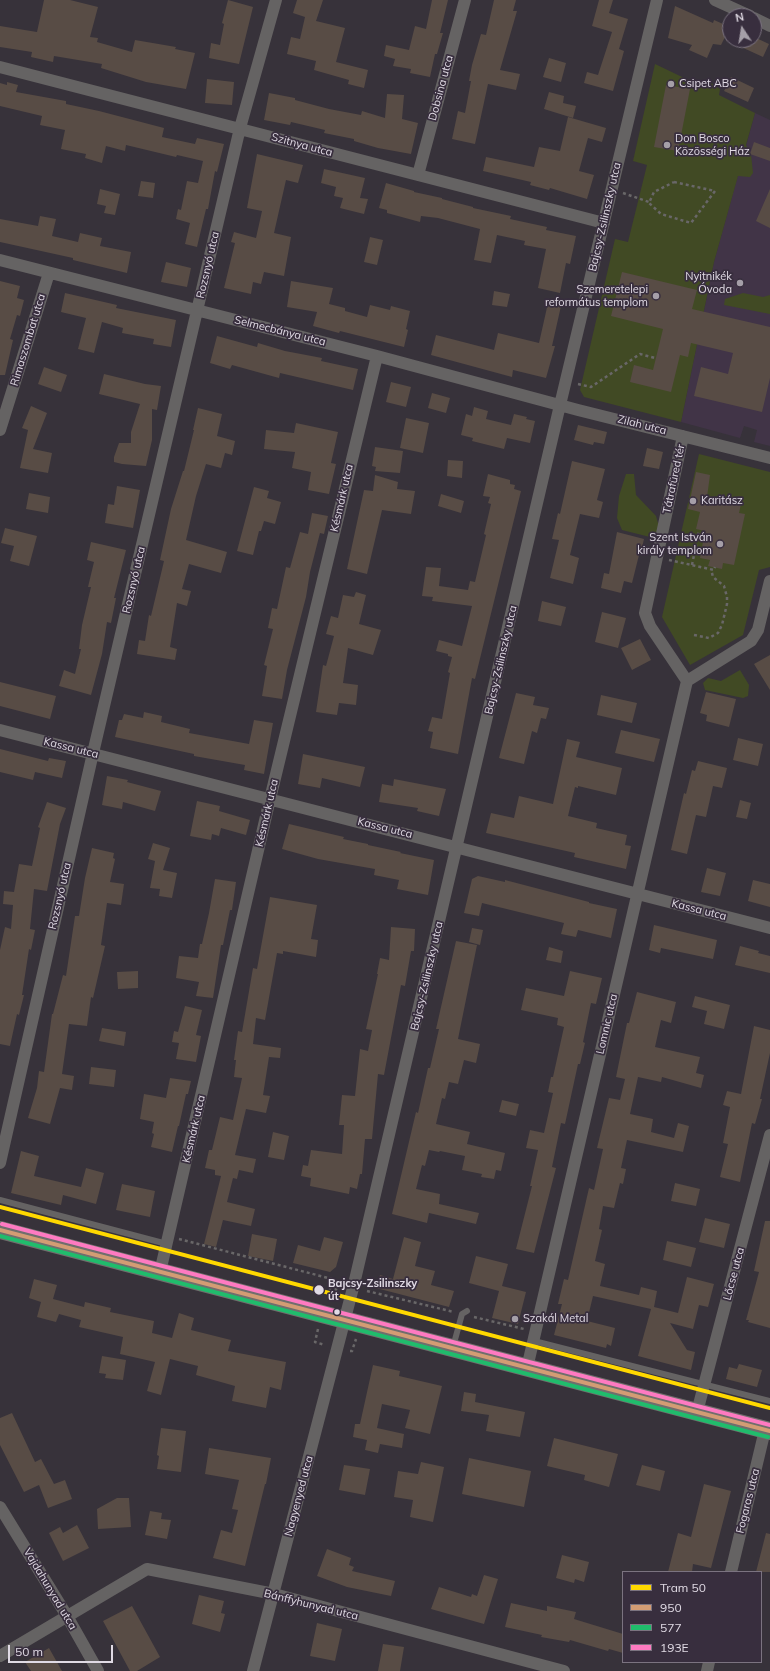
<!DOCTYPE html>
<html>
<head>
<meta charset="utf-8">
<style>
  body { margin:0 }
  #map { position:relative; width:770px; height:1671px; overflow:hidden; background:#37323a; font-family:Mulish,sans-serif }
  canvas { display:block }
  .legend { position:absolute; left:622px; top:1571px; width:140px; height:92px; box-sizing:border-box; background:#382e3e; border:1px solid #7b7380; margin:0; padding:5px 7px; list-style:none; font-size:12px; color:#e0dae4 }
  .legend li { display:flex; align-items:center; gap:8px; height:20px }
  .legend b { width:20px; border:1px solid #7b7380 }
  .north { position:absolute; left:722px; top:8px; width:40px; height:40px; box-sizing:border-box; background:#382e3e; border:1px solid #7b7380; border-radius:50%; rotate:348deg; font-size:11px; font-weight:700; line-height:16px; text-align:center; color:#e0dae4 }
  .north::after { content:''; display:block; margin:auto; width:14px; height:18px; background:#a59fa8; clip-path:polygon(50% 0,100% 100%,50% 72%,0 100%) }
  .scale { position:absolute; left:8px; top:1645px; width:105px; height:18px; box-sizing:border-box; border:2px solid #e0dae4; border-top:0; padding-left:5px; font-size:12px; line-height:14px; white-space:nowrap; color:#e0dae4; -webkit-text-stroke:3px #382e3e; paint-order:stroke }
</style>
</head>
<body>
<div id="map">
<canvas width="770" height="1671"></canvas>
<ul class="legend">
<li><b style="height:5px;background:#ffd800"></b>Tram 50</li>
<li><b style="height:5px;background:#d39c74"></b>950</li>
<li><b style="height:5px;background:#20bc6c"></b>577</li>
<li><b style="height:5px;background:#fe7ac1"></b>193E</li>
</ul>
<div class="north">N</div>
<div class="scale">50 m</div>
</div>
<script>
const context = document.querySelector('canvas').getContext('2d');
context.lineJoin = 'round';
function paint(path, color) { context.fillStyle = color; context.fill(path, 'evenodd'); }
const toPath = rows => new Path2D(rows.map(r => 'M' + r).join(''));
function trace(path, color, width, dash) { context.strokeStyle = color; context.lineWidth = width; context.lineCap = dash ? 'butt' : 'round'; context.setLineDash(dash || []); context.stroke(path); }
function label(font, color, halo, rows, align = 'center') {
  context.font = font + ' Mulish,sans-serif'; context.lineWidth = 3.5; context.setLineDash([]); context.textBaseline = 'middle'; context.strokeStyle = halo; context.fillStyle = color; for (const [text, x, y, turn = 0] of rows) {
    context.save(); context.translate(x, y); context.rotate((+turn || 0) * Math.PI / 180); context.textAlign = isNaN(turn) ? turn : align; if (halo) context.strokeText(text, 0, 0); context.fillText(text, 0, 0); context.restore();
  }
}
const built = toPath([
  [755,113,770,120,770,446,754,442,757,430,744,426,740,438,681,422,714,262]
]);
const green = toPath([
  [655,64,705,88,709,82,720,89,719,95,755,113,746,145,751,154,753,173,750,177,738,176,714,262,681,422,584,397,580,390,615,239,628,242,647,165,633,161],
  [743,293,763,297,770,295,770,314,724,305,725,299],
  [699,454,770,472,770,567,759,570,743,635,690,665,662,617],
  [626,474,634,474,636,495,656,516,659,527,656,535,650,537,622,530,617,518,619,496],
  [740,670,749,685,748,696,743,698,705,690,703,683,708,678,721,681]
]);
const building = toPath([
  [44,0,70,0,98,7,90,37,98,38,97,42,132,52,135,40,176,47,175,49,195,53,186,89,146,82,101,68,102,64,54,56,53,62,31,57,32,52,0,47,0,26,37,32],
  [228,0,253,7,239,64,209,58,211,43,220,45,224,24,222,23],
  [297,0,323,0,316,21,345,28,336,62,368,70,364,88,348,84,349,80,314,70,316,61,287,54,291,37,300,39,305,17,293,13],
  [432,0,448,0,440,33,443,33,437,54,435,54,430,77,410,73,411,69,393,66,395,59,384,56,386,45,409,50,415,26,426,29],
  [494,0,516,0,513,11,517,11,500,70,520,74,516,90,488,84,475,144,452,139,458,111,465,113,471,81,469,81,472,65,481,34,486,35],
  [599,0,613,0,609,13,628,19,619,49,624,51,613,91,584,83,587,72,598,75,612,32,592,26],
  [675,6,713,23,714,20,730,27,721,45,713,44,707,58,689,50,692,45,668,38],
  [754,37,769,44,763,57,726,40,754,40],
  [549,58,566,63,561,82,543,77],
  [731,77,754,88,748,102,724,91],
  [207,79,234,82,232,105,205,103],
  [7,82,18,85,16,92,66,101,66,104,99,111,164,128,162,137,195,144,197,138,224,144,217,172,215,171,208,209,206,209,197,247,185,244,190,223,176,219,178,209,181,210,187,181,198,183,203,161,177,155,176,157,126,145,125,151,106,146,102,163,85,158,86,154,61,149,65,130,40,125,42,116,0,106,0,83,7,85],
  [666,85,690,89,678,151,654,147],
  [549,92,564,96,563,103,576,106,573,118,544,109],
  [269,93,295,98,295,100,329,109,361,115,362,111,385,118,387,94,404,95,402,119,418,123,411,154,378,148,354,141,354,139,324,133,325,130,291,122,290,125,264,120],
  [568,117,606,128,602,142,588,138,579,171,594,175,587,199,550,188,549,190,530,185,531,182,483,171,486,157,534,167,539,147,560,151],
  [754,142,770,148,770,161,750,154],
  [257,154,303,165,298,183,286,180,274,233,291,237,284,276,264,272,261,284,253,282,251,294,224,288,235,243,231,242,234,232,256,238,262,211,247,208],
  [324,169,365,178,360,198,368,199,364,214,340,208,343,198,334,196,336,187,321,183],
  [141,181,155,183,153,198,138,196],
  [386,183,414,191,414,192,442,198,442,199,473,207,473,208,511,216,510,219,547,227,546,230,576,236,570,264,566,263,560,293,538,288,546,249,524,245,525,241,497,235,491,263,474,260,480,229,438,218,421,216,420,222,387,213,387,210,379,208],
  [100,189,120,194,115,215,104,213,106,206,97,204],
  [770,189,770,228,756,221],
  [40,216,56,219,52,236,78,242,80,233,102,238,100,246,131,252,127,273,73,260,73,258,0,242,0,219,38,226],
  [370,237,383,240,377,265,364,262],
  [166,262,191,268,187,287,161,282],
  [622,272,697,290,692,309,770,327,770,378,762,412,694,396,701,367,728,374,733,353,691,343,688,357,680,355,671,392,630,382,634,365,653,370,663,329,611,316],
  [0,281,20,286,17,298,24,300,20,316,17,315,10,339,13,340,5,375,0,375],
  [291,281,333,288,329,304,345,308,345,311,367,317,370,305,390,310,391,306,410,311,406,329,408,330,404,347,340,331,339,333,313,326,317,312,287,307],
  [494,291,510,294,507,307,492,305],
  [65,293,117,305,116,308,176,320,171,347,153,344,154,339,122,333,123,328,102,322,94,353,78,349,86,318,61,312],
  [548,303,561,306,552,346,555,346,546,378,513,370,512,377,431,355,436,335,494,350,498,333,539,343],
  [217,336,257,347,258,343,285,351,322,358,321,361,358,369,353,390,280,373,279,378,232,365,230,369,210,363],
  [44,367,67,375,61,392,38,384],
  [104,374,145,384,161,386,157,410,152,409,152,440,146,466,122,464,114,462,114,457,119,443,131,443,131,432,140,404,99,394],
  [391,382,411,387,406,407,386,402],
  [432,393,450,398,446,413,428,408],
  [31,406,47,413,33,449,52,453,48,473,20,468,28,430,22,428],
  [474,407,488,411,486,419,511,425,514,414,527,417,526,419,535,421,530,443,507,438,504,449,472,441,473,438,461,435,466,414,472,416],
  [198,408,222,414,217,436,235,441,232,455,225,453,221,468,206,464,196,496,186,540,227,552,221,573,189,564,182,589,191,591,187,606,177,603,170,647,177,649,175,660,137,654,139,640,145,641,149,615,151,616,164,561,160,560,171,509,183,471,184,471,194,430,193,430],
  [406,418,429,423,423,453,400,448],
  [296,423,338,432,331,463,336,464,329,494,308,490,311,472,292,468,295,452,264,449,266,430,294,433],
  [578,425,607,432,604,444,594,442,593,445,574,440],
  [375,447,403,451,400,473,375,471,376,467,372,466],
  [647,448,663,452,659,469,643,466],
  [448,460,463,461,462,478,447,476],
  [572,461,605,469,597,500,603,502,599,518,580,514,570,555,579,558,573,584,550,578,559,540,552,539,558,513,560,514],
  [696,472,710,475,707,497,741,504,739,513,745,514,734,565,723,563,722,569,708,566,710,560,700,558,705,531,696,529,700,512,688,509],
  [488,474,510,480,510,484,515,485,514,489,521,491,475,679,472,678,458,754,430,748,433,732,428,731,432,717,442,719,450,673,448,672,452,657,448,656,448,654,436,651,439,640,462,646,472,606,432,601,433,597,422,596,426,567,441,568,439,586,468,590,470,581,475,582,486,535,484,534,491,504,488,503,490,497,483,496],
  [375,475,398,482,397,489,415,491,411,514,382,510,367,574,347,569,364,490,373,491],
  [117,486,140,490,133,528,105,523,108,504,114,505],
  [254,487,269,491,267,498,281,502,275,524,264,521,261,531,259,531,253,555,237,551],
  [29,493,50,497,48,513,26,509],
  [441,494,464,501,461,513,438,506],
  [312,513,328,516,324,534,320,533,310,572,306,597,287,670,282,699,262,696,267,666,264,665,273,629,268,628,272,608,277,609,286,567,290,568,300,532,308,534],
  [5,528,37,536,29,566,10,561,14,546,1,543],
  [617,532,644,539,641,552,640,551,632,583,624,581,621,593,601,588,604,573,609,574],
  [91,542,126,550,114,598,116,598,111,623,107,622,102,654,91,695,59,686,64,670,75,674,81,649,79,649,82,625,91,587,88,587,94,562,87,560],
  [356,592,366,595,359,624,381,630,373,655,348,648,343,683,358,685,356,705,339,703,337,715,316,712,323,665,326,666,334,636,326,634,331,616,338,618,343,595,354,597],
  [542,601,566,607,561,626,538,621],
  [602,612,626,618,618,648,595,642],
  [640,639,651,660,632,670,621,648],
  [770,655,770,690,754,664],
  [0,682,56,696,50,719,0,706],
  [706,692,736,699,729,727,706,721,707,715,700,713],
  [516,693,535,697,533,705,549,708,546,719,541,718,537,733,532,731,524,764,499,758],
  [601,695,637,703,632,723,597,715],
  [144,712,162,716,161,722,190,729,189,733,249,744,254,720,273,723,264,774,244,770,245,765,194,756,194,754,115,737,119,720,122,720,124,714,143,718],
  [621,730,660,739,654,762,615,753],
  [738,738,763,744,758,766,733,760],
  [567,739,580,742,576,757,622,768,616,795,578,786,578,788,575,787,568,816,597,823,596,828,627,835,625,845,631,846,626,869,574,857,575,853,486,833,491,813,514,818,519,796,553,804],
  [0,749,48,761,49,758,66,761,62,778,35,772,33,780,0,772],
  [303,754,365,767,360,787,322,778,320,788,298,784],
  [698,761,727,768,722,788,713,786,706,817,696,815,687,854,671,850,684,793,686,794,692,770,695,771],
  [107,776,128,780,127,782,161,791,155,811,123,802,122,809,102,805],
  [394,779,446,789,439,816,417,811,418,808,379,802,382,784,393,786],
  [740,800,751,803,747,819,736,817],
  [197,801,220,806,219,811,250,820,246,835,221,828,219,836,212,834,211,840,190,836],
  [47,802,66,808,60,824,47,891,34,889,30,929,35,930,31,950,29,949,22,995,24,995,19,1015,17,1014,10,1046,0,1044,0,950,5,927,11,929,13,905,3,904,4,891,14,892,19,864,32,866,40,828,38,827],
  [289,824,344,837,343,839,368,844,368,845,401,852,400,853,434,860,428,895,397,889,399,880,374,875,375,869,318,859,282,849],
  [153,843,170,848,163,870,177,873,172,898,159,896,160,889,150,888,155,861,148,859],
  [92,848,114,853,113,858,115,859,110,882,124,884,121,905,107,903,101,945,105,946,93,998,91,997,87,1026,69,1024,62,1074,74,1076,72,1090,60,1088,50,1124,28,1118,37,1088,39,1071,44,1072,52,1014,53,1014,63,975,66,976,75,916,79,916,85,878],
  [707,868,726,873,720,896,701,892],
  [478,876,505,882,505,880,589,902,589,903,617,909,611,938,578,930,576,937,561,934,564,923,482,903,479,916,464,913,472,879],
  [215,879,236,882,232,910,230,910,223,945,221,945,213,998,196,996,199,982,176,978,179,956,198,958,200,944,202,944,209,913],
  [753,880,770,884,770,907,748,901],
  [270,897,317,905,311,939,318,940,316,957,283,951,283,954,277,953,265,1020,256,1018,253,1044,281,1048,280,1058,269,1057,263,1095,270,1096,266,1113,246,1109,235,1155,256,1159,253,1173,239,1170,237,1179,233,1178,227,1202,255,1209,251,1226,223,1220,216,1247,204,1244,221,1176,215,1175,215,1170,205,1168,209,1150,212,1150,220,1117,233,1120,242,1078,234,1077,236,1060,234,1060,238,1031,242,1032,253,968,257,969],
  [654,925,717,940,713,959,661,948,660,953,649,950],
  [391,927,415,929,414,951,411,951,405,986,401,985,384,1075,378,1074,372,1139,365,1139,362,1174,360,1174,357,1189,350,1187,349,1194,310,1186,311,1178,301,1176,303,1165,308,1166,311,1150,342,1154,344,1125,339,1125,342,1095,355,1096,360,1049,368,1051,372,1030,366,1029,378,974,377,974,380,958,389,960],
  [472,928,483,930,480,945,469,942],
  [456,941,477,945,458,1039,480,1044,476,1063,464,1060,458,1084,449,1082,445,1099,442,1098,436,1124,470,1132,467,1144,505,1153,501,1171,496,1170,494,1179,481,1177,482,1174,462,1170,465,1156,440,1151,439,1152,429,1150,425,1166,422,1165,416,1189,440,1194,439,1204,479,1213,476,1224,429,1213,427,1223,392,1214,416,1112,418,1113,428,1068,430,1068,439,1029,436,1029],
  [740,946,759,951,758,953,770,956,770,973,735,965],
  [549,947,563,951,561,963,546,960],
  [138,971,138,988,118,989,117,972],
  [570,971,602,978,596,1004,591,1003,583,1042,585,1043,580,1064,578,1064,565,1124,561,1123,552,1167,556,1168,534,1253,516,1249,532,1186,530,1186,538,1150,526,1148,530,1130,544,1133,553,1093,548,1092,551,1077,553,1077,564,1027,557,1025,558,1018,521,1010,526,988,564,996],
  [637,992,676,1002,671,1023,661,1020,655,1047,700,1057,696,1073,704,1075,701,1088,662,1077,661,1082,638,1077,630,1114,653,1119,651,1132,674,1138,678,1123,689,1126,683,1152,627,1140,621,1168,626,1169,623,1184,620,1183,614,1208,603,1206,599,1229,602,1230,595,1261,605,1264,600,1286,639,1295,641,1287,657,1291,654,1307,678,1313,687,1277,714,1284,708,1307,699,1305,693,1329,670,1323,687,1350,695,1352,691,1370,638,1356,651,1309,593,1296,587,1321,615,1328,611,1346,607,1344,606,1348,554,1335,562,1304,558,1304,564,1279,568,1280,589,1188,594,1190,603,1149,597,1148,609,1098,620,1100,625,1079,616,1077,627,1023,629,1023],
  [695,996,730,1005,724,1029,704,1024,707,1011,692,1007],
  [185,1006,202,1010,196,1035,201,1036,196,1062,176,1059,179,1043,172,1042,174,1031,178,1032],
  [754,1026,770,1030,770,1053,760,1099,762,1099,755,1124,752,1123,740,1182,720,1177,728,1144,723,1143,730,1107,723,1105,727,1091,741,1094],
  [102,1028,126,1032,124,1046,99,1041],
  [91,1067,116,1070,114,1087,89,1084],
  [170,1078,191,1081,188,1094,186,1094,179,1126,178,1126,172,1152,151,1147,154,1134,152,1133,154,1122,140,1119,144,1094,166,1098],
  [502,1100,519,1104,516,1116,499,1112],
  [273,1132,289,1136,284,1160,268,1157],
  [21,1151,39,1156,34,1176,81,1187,86,1168,104,1173,96,1204,63,1195,61,1205,11,1193],
  [675,1183,700,1189,696,1206,671,1201],
  [122,1184,155,1191,150,1217,116,1210],
  [705,1218,730,1224,724,1248,699,1242],
  [765,1221,770,1221,770,1328,748,1322,749,1320,746,1320,759,1272,754,1271],
  [252,1234,277,1239,273,1261,248,1256],
  [324,1237,343,1242,336,1267,330,1272,293,1263,298,1245,320,1251],
  [404,1237,421,1242,415,1266,435,1271,431,1285,454,1291,449,1307,376,1288,380,1275,393,1279],
  [667,1241,696,1248,691,1267,663,1260],
  [476,1256,508,1264,502,1286,526,1292,518,1324,492,1318,499,1291,469,1283],
  [34,1279,57,1285,53,1299,84,1307,85,1302,111,1308,110,1312,154,1321,152,1333,172,1338,179,1313,194,1318,191,1330,231,1340,228,1351,286,1362,281,1390,270,1387,266,1408,232,1401,235,1386,196,1375,198,1366,170,1359,161,1395,147,1391,155,1362,120,1354,123,1337,79,1327,81,1320,59,1314,56,1322,37,1317,41,1302,29,1298],
  [102,1356,126,1360,123,1380,105,1378,106,1374,99,1373],
  [739,1364,762,1370,757,1387,726,1379,729,1367,737,1369],
  [373,1365,400,1371,399,1376,442,1386,430,1434,405,1428,410,1410,382,1404,377,1428,404,1434,402,1448,380,1444,378,1453,365,1450,367,1440,353,1437,355,1424,360,1424],
  [464,1392,476,1394,475,1402,525,1412,520,1437,486,1431,489,1415,461,1411],
  [12,1413,35,1462,41,1459,54,1484,65,1480,72,1499,48,1508,39,1485,24,1492,0,1445,0,1418],
  [161,1428,186,1431,181,1472,157,1469,159,1456,157,1455],
  [554,1438,618,1454,609,1487,584,1480,585,1475,547,1466],
  [209,1448,271,1458,266,1484,265,1484,245,1566,213,1558,221,1530,232,1533,238,1510,232,1509,239,1480,205,1474],
  [469,1458,531,1471,524,1507,462,1494],
  [421,1462,444,1467,433,1522,410,1517,413,1500,394,1497,398,1471,418,1474],
  [344,1465,370,1469,365,1495,339,1490],
  [642,1465,665,1471,660,1491,636,1485],
  [704,1484,731,1491,711,1568,693,1564,692,1572,668,1572,678,1533,691,1537],
  [117,1498,129,1498,131,1527,98,1529,97,1509],
  [150,1511,162,1513,161,1519,171,1520,167,1539,145,1535],
  [77,1525,89,1548,63,1561,49,1533,60,1527,63,1533],
  [766,1533,770,1534,770,1572,756,1572],
  [327,1549,351,1558,349,1565,354,1567,352,1571,395,1581,391,1596,347,1587,317,1576],
  [562,1555,589,1562,584,1582,575,1579,574,1583,556,1578],
  [484,1575,498,1579,484,1624,431,1609,439,1587,471,1597,472,1594,477,1596],
  [199,1595,224,1601,221,1613,225,1614,220,1632,192,1624],
  [511,1603,547,1611,547,1606,576,1612,574,1619,623,1634,623,1653,609,1649,608,1651,570,1640,569,1642,541,1637,542,1635,505,1627],
  [132,1606,160,1657,137,1671,130,1671,103,1621],
  [317,1623,342,1629,335,1661,310,1656],
  [383,1644,404,1647,400,1671,378,1671],
  [49,1648,62,1671,31,1671,25,1662]
]);
const path = toPath([
  [674,182,715,191,691,223,661,214,649,203,654,192,674,182],
  [623,193,649,202],
  [578,384,591,387,640,354,655,358],
  [669,560,714,570,715,567],
  [692,565,699,530],
  [694,635,709,638,718,633,722,625,727,604,727,597,724,586,713,577,711,569],
  [179,1239,332,1279,339,1283,338,1290,329,1288],
  [367,1291,454,1312],
  [474,1317,524,1329],
  [318,1329,315,1342,325,1345],
  [350,1351,352,1351,356,1339]
]);
const service = toPath([
  [0,1200,167,1244],
  [534,1341,770,1401],
  [453,1347,462,1314,467,1311]
]);
const minor = toPath([
  [715,0,750,16],
  [754,18,770,26],
  [0,67,604,223],
  [418,175,465,0],
  [0,260,377,356,578,410,770,458],
  [0,430,49,273],
  [683,436,645,613,650,626,687,681],
  [687,681,751,641,758,630,770,581],
  [0,730,770,928],
  [0,1163,93,753,240,128,276,0],
  [160,1272,270,799,377,356],
  [527,1368,687,681],
  [697,1412,770,1135],
  [0,1507,67,1616,98,1671],
  [731,1572,765,1430],
  [0,1656,147,1569,274,1594,564,1671],
  [253,1671,354,1284,560,405,657,0],
  [707,1671,709,1662]
]);
const secondary = toPath([
  [0,1230,770,1431]
]);
const bus1 = toPath([
  [0,1230,770,1431]
]);
const bus2 = toPath([
  [0,1236,768,1437]
]);
const bus3 = toPath([
  [2,1224,770,1425]
]);
const tram1 = toPath([
  [0,1207,770,1408]
]);
const markers = [
  [671,84,4,"#a59fa8"],
  [667,145,4,"#a59fa8"],
  [740,283,4,"#a59fa8"],
  [656,296,4,"#a59fa8"],
  [693,501,4,"#a59fa8"],
  [720,544,4,"#a59fa8"],
  [319,1290,5.5,"#e0dae4"],
  [337,1312,3.5,"#e0dae4"],
  [515,1319,4,"#a59fa8"]
];
const poiNames = [
  ["Csipet ABC",679,84],
  ["Don Bosco",675,139],
  ["Közösségi Ház",675,152],
  ["Nyitnikék",732,277,"right"],
  ["Óvoda",732,290,"right"],
  ["Szemeretelepi",648,290,"right"],
  ["református templom",648,303,"right"],
  ["Karitász",701,501],
  ["Szent István",712,538,"right"],
  ["király templom",712,551,"right"],
  ["Szakál Metal",523,1319]
];
const streetNames = [
  ["Dobsina utca",441,88,-75],
  ["Szitnya utca",302,145,15],
  ["Bajcsy-Zsilinszky utca",605,217,-77],
  ["Rozsnyó utca",208,265,-77],
  ["Selmecbánya utca",280,331,14],
  ["Rimaszombat utca",28,340,-73],
  ["Zilah utca",642,425,14],
  ["Tátrafüred tér",674,479,-78],
  ["Késmárk utca",342,498,-77],
  ["Rozsnyó utca",134,580,-77],
  ["Bajcsy-Zsilinszky utca",501,660,-77],
  ["Kassa utca",71,748,14],
  ["Késmárk utca",267,813,-77],
  ["Kassa utca",385,828,14],
  ["Rozsnyó utca",60,896,-77],
  ["Kassa utca",699,910,14],
  ["Bajcsy-Zsilinszky utca",427,976,-77],
  ["Lomnic utca",607,1024,-77],
  ["Késmárk utca",194,1129,-77],
  ["Lőcse utca",734,1274,-75],
  ["Nagyenyed utca",299,1496,-75],
  ["Fogaras utca",748,1501,-76],
  ["Vajdahunyad utca",50,1589,59],
  ["Bánffyhunyad utca",311,1605,14]
];
const stopNames = [
  ["Bajcsy-Zsilinszky",328,1284],
  ["út",328,1297]
];
paint(built, '#413447');
paint(green, '#414a24');
paint(building, '#584c45');
trace(path, '#696768', 2.5, [3, 3]);
trace(service, '#656363', 6);
trace(minor, '#656363', 12);
trace(secondary, '#706e6d', 18);
trace(bus1, '#d39c74', 4);
trace(bus2, '#20bc6c', 4);
trace(bus3, '#fe7ac1', 4);
trace(tram1, '#ffd800', 4);
for (const [x, y, r, color] of markers) { const dot = new Path2D(); dot.arc(x, y, r, 0, 2 * Math.PI); context.fillStyle = color; context.fill(dot); trace(dot, '#382e3e', 1.5); }
label('11px', '#e0dae4', '#382e3e', poiNames, 'left');
label('11px', '#e0dae4', '#382e3e', streetNames);
label('bold 11px', '#e0dae4', '#382e3e', stopNames, 'left');
</script>
</body>
</html>
